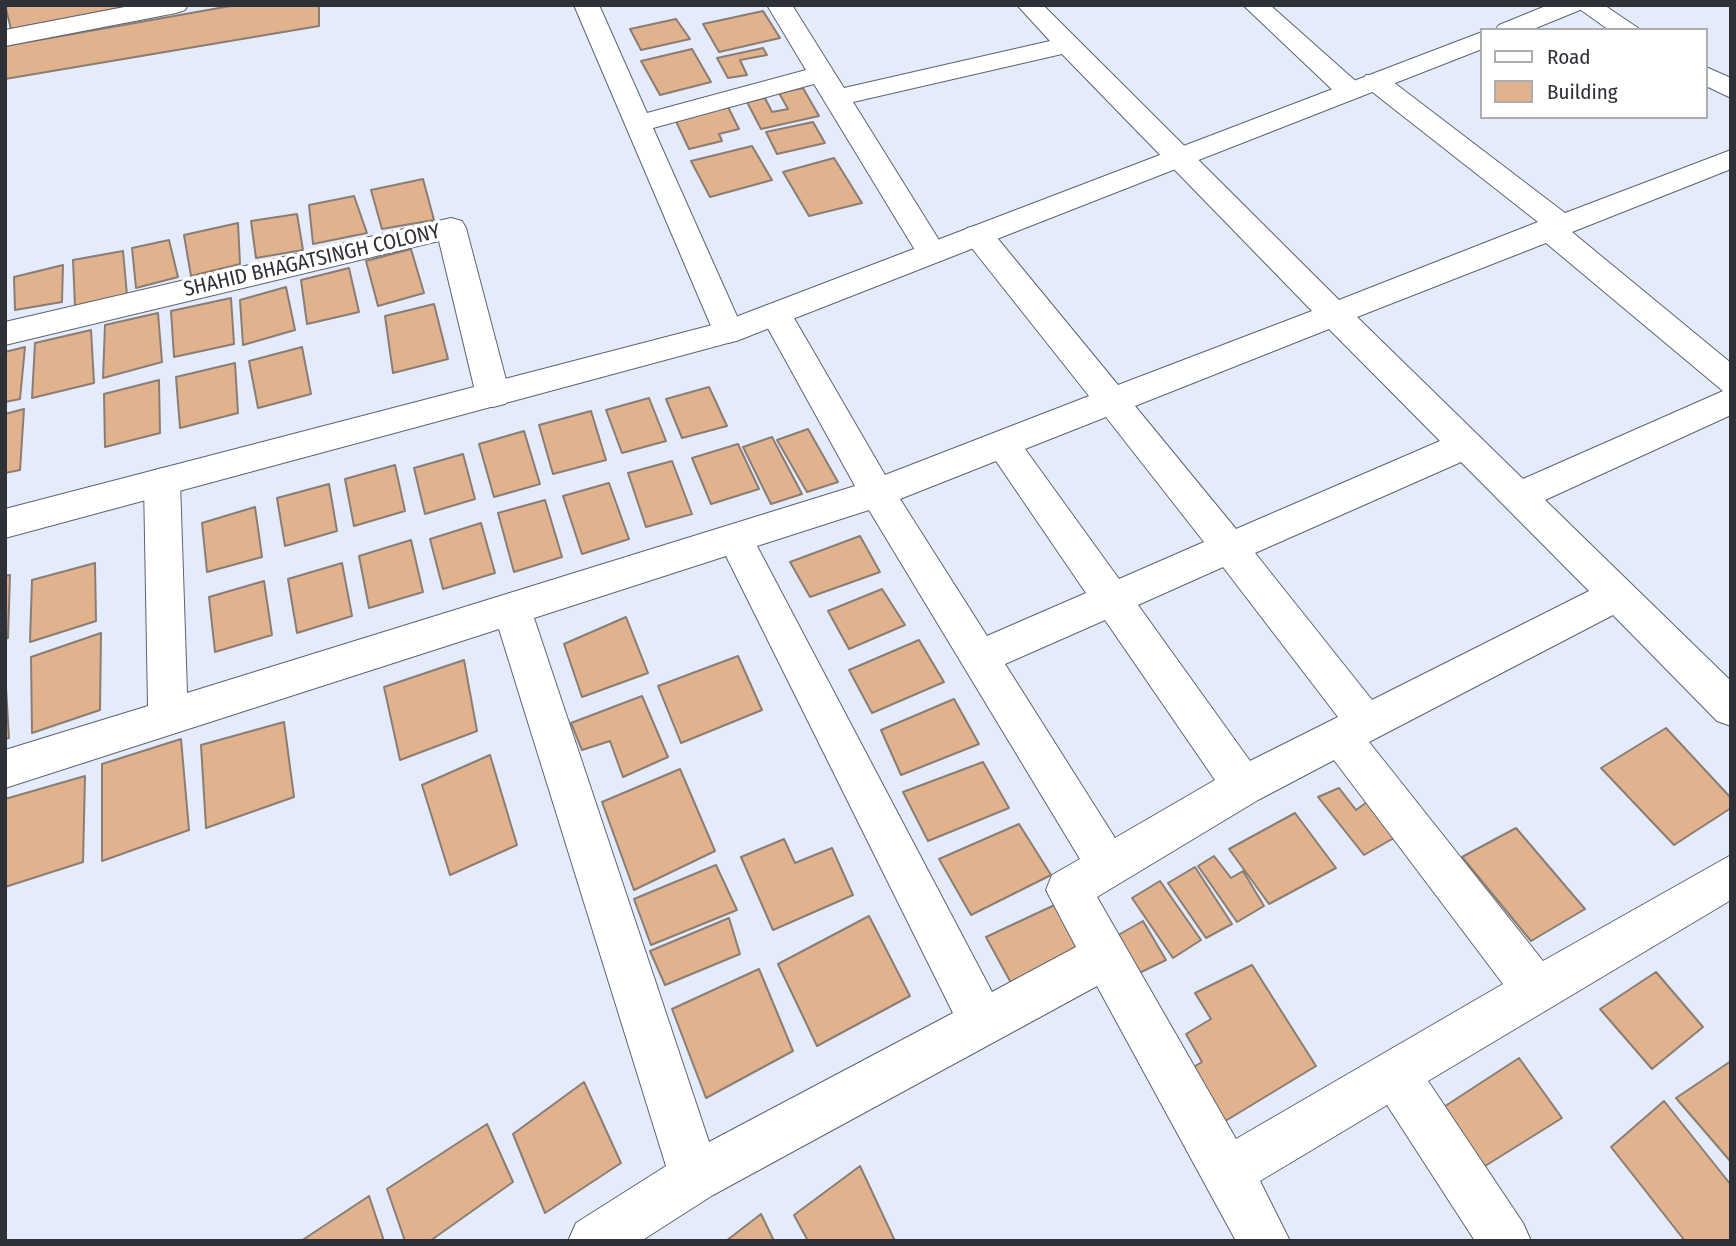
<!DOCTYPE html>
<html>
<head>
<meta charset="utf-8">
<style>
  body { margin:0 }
  #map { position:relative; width:1736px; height:1246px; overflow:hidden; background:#e4ebfb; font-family:"Fira Sans Condensed",sans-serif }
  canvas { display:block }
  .frame { position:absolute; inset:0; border:7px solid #2e3137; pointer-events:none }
  .legend { position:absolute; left:1480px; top:28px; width:228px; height:91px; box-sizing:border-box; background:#fff; border:2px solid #abadaf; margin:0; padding:9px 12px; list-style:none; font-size:21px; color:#2e3137 }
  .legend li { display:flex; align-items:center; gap:14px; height:35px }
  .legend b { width:35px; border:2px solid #abadaf }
</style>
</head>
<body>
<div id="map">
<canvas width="1736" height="1246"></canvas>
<div class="frame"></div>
<ul class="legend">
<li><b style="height:9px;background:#fff"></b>Road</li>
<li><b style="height:19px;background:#e0b38e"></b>Building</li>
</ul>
</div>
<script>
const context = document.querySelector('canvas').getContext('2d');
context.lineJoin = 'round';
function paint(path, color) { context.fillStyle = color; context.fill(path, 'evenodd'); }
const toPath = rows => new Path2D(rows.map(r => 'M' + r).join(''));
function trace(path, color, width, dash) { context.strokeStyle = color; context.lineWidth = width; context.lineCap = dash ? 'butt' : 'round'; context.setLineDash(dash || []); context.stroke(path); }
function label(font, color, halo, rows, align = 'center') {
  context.font = font + ' "Fira Sans Condensed",sans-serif'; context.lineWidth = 7; context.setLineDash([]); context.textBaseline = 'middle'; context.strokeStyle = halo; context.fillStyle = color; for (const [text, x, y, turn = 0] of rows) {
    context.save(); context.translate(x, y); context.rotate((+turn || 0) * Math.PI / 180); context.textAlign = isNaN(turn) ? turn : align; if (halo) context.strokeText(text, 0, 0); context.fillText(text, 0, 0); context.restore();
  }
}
const building = toPath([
  [5,5,135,5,11,29,5,5],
  [236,5,319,5,319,26,5,79,5,46,236,5],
  [763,11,780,38,719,52,703,24,763,11],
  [676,19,690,39,641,50,630,29,676,19],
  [763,48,767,55,740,60,747,75,728,78,717,58,763,48],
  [692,49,711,82,660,95,641,61,692,49],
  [803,88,819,116,761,129,747,102,765,98,772,112,788,109,779,93,803,88],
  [727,105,739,129,719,134,722,141,689,149,674,117,727,105],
  [813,122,825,143,777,154,766,132,813,122],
  [752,146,772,180,710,197,691,161,752,146],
  [834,158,862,203,809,216,783,172,834,158],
  [423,179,434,220,382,229,371,190,423,179],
  [354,196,367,233,313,244,309,205,354,196],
  [297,214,303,250,256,258,251,221,297,214],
  [238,223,240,264,191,276,184,235,238,223],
  [169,240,178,277,136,288,132,248,169,240],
  [411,249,424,293,378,306,366,261,411,249],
  [123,251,127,295,75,306,73,260,123,251],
  [63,265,62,302,15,310,14,277,63,265],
  [349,268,359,312,307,324,301,280,349,268],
  [286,287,295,330,243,345,240,300,286,287],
  [231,298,234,344,174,357,171,311,231,298],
  [434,304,448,359,393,373,385,316,434,304],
  [158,313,162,362,103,378,105,325,158,313],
  [91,330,94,383,32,398,35,343,91,330],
  [25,347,20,399,5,402,5,352,25,347],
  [302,347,311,394,258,408,249,361,302,347],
  [235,363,238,413,180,428,176,377,235,363],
  [159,380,160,433,105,447,104,394,159,380],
  [709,387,727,426,682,438,666,399,709,387],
  [649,398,666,441,622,453,606,410,649,398],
  [24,409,20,470,5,473,5,414,24,409],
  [591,411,606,460,553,474,539,425,591,411],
  [808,429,838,482,807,492,777,440,808,429],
  [524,431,540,484,494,497,479,444,524,431],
  [772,437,802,494,771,504,743,447,772,437],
  [738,444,759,489,711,504,692,458,738,444],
  [463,454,475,499,425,514,414,468,463,454],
  [672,461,692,514,646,527,628,473,672,461],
  [395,465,405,511,354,526,345,479,395,465],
  [609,483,629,539,582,554,563,496,609,483],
  [329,484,337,531,285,546,277,498,329,484],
  [545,500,562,557,514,572,498,513,545,500],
  [255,507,262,557,207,572,202,523,255,507],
  [481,523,495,573,443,589,430,539,481,523],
  [860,536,880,572,810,597,790,562,860,536],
  [411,540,423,592,369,608,359,556,411,540],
  [95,563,96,621,30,642,32,580,95,563],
  [342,563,352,616,297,633,288,579,342,563],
  [10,575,8,638,5,639,5,576,10,575],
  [264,581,272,635,215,652,209,597,264,581],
  [882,589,905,625,849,649,828,611,882,589],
  [626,617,648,673,582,697,564,644,626,617],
  [101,633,100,710,32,733,31,657,101,633],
  [919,640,944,682,872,713,849,670,919,640],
  [738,656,762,710,681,743,658,686,738,656],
  [464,660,477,731,400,760,384,687,464,660],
  [5,671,9,738,5,739,5,671],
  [642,696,668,757,623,777,610,741,582,750,571,723,642,696],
  [954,699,979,744,901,775,881,730,954,699],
  [284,722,294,797,206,828,201,745,284,722],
  [1666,728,1731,798,1731,808,1674,845,1601,768,1666,728],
  [181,739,189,830,102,861,102,764,181,739],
  [490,755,517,845,450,875,422,785,490,755],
  [983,762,1009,808,928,841,903,792,983,762],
  [680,769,715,851,634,890,602,802,680,769],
  [85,776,83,862,5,887,5,799,85,776],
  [1339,788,1356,810,1367,802,1394,838,1364,855,1318,797,1339,788],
  [1295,813,1336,868,1269,904,1229,849,1295,813],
  [1019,824,1051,875,971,915,939,859,1019,824],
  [1516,828,1585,909,1531,941,1462,857,1516,828],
  [784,839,795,863,832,848,853,895,773,930,741,857,784,839],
  [1214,856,1231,878,1243,871,1264,906,1237,922,1198,866,1214,856],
  [716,865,737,910,651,945,634,899,716,865],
  [1195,867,1232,924,1206,938,1168,883,1195,867],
  [1160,881,1201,940,1173,958,1132,898,1160,881],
  [1061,902,1090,953,1016,992,986,937,1061,902],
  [869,916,910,996,817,1046,778,964,869,916],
  [729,918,740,954,665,985,650,951,729,918],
  [1143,921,1166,960,1135,975,1113,938,1143,921],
  [1252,965,1316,1066,1222,1123,1190,1069,1202,1062,1186,1034,1211,1019,1195,993,1252,965],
  [759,969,793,1051,706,1098,672,1009,759,969],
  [1656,972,1703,1027,1652,1069,1600,1009,1656,972],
  [1519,1058,1562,1118,1477,1171,1436,1112,1519,1058],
  [1731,1061,1731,1162,1676,1098,1731,1061],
  [584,1082,621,1163,545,1213,513,1134,584,1082],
  [1664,1101,1731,1185,1731,1241,1685,1241,1611,1147,1664,1101],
  [487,1124,513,1182,430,1241,405,1241,387,1189,487,1124],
  [860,1166,895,1241,808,1241,794,1215,860,1166],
  [369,1196,384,1241,301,1241,369,1196],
  [761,1214,774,1241,726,1241,761,1214]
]);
const street = toPath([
  [135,5,188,5,185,10,176,13,5,46,5,30,135,5],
  [574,5,599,5,647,113,806,70,767,5,792,5,844,88,1050,41,1017,5,1043,5,1339,300,1538,222,1366,87,1362,81,1366,75,1384,75,1565,213,1731,150,1731,169,1572,232,1731,363,1731,415,1545,500,1731,681,1731,726,1717,721,1613,615,1369,742,1543,961,1731,855,1731,900,1428,1081,1523,1223,1531,1241,1475,1241,1387,1105,1260,1181,1290,1241,1236,1241,1097,986,713,1195,641,1241,568,1241,576,1223,666,1166,499,629,5,788,5,750,148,706,144,482,149,472,162,468,175,472,180,482,187,693,855,486,760,314,765,306,776,303,787,306,885,475,1089,396,967,242,963,235,967,228,978,225,989,228,1118,385,1312,311,1062,54,853,102,947,253,943,260,932,263,921,260,814,84,653,128,744,332,739,340,728,343,717,340,574,5],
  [1546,243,1723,391,1523,479,1357,317,1546,243],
  [1329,329,1440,441,1236,529,1135,406,1329,329],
  [1106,417,1204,542,1119,579,1025,449,1106,417],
  [996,461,1086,593,987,636,900,499,996,461],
  [1461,462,1589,591,1372,700,1255,553,1461,462],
  [869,510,1080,859,1052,875,1046,890,1076,947,992,992,757,546,869,510],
  [726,556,953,1013,709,1142,534,618,726,556],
  [1223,567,1338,717,1250,761,1138,605,1223,567],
  [1105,620,1215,780,1115,838,1005,664,1105,620],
  [1334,760,1503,984,1236,1139,1097,897,1258,800,1334,760],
  [1243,5,1270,5,1360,85,1363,91,1360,97,1340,97,1243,5],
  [1574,5,1604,5,1641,30,1609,30,1574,5],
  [1706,67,1731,78,1731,98,1706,86,1706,67],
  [451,218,462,221,466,228,510,395,505,404,493,407,481,404,476,395,439,241,5,345,5,322,451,218]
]);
const secondary = toPath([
  [1548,5,1583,5,1580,10,1531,30,1495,30,1499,25,1548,5],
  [1482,32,1482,49,739,340,5,538,5,509,720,323,1482,32]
]);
const streetNames = [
  ["SHAHID BHAGATSINGH COLONY",312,261,-13]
];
paint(building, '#e0b38e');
trace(building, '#8b7d73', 2);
trace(street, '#5d6471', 2);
trace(secondary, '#5d6471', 2);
paint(street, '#fff');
paint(secondary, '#fff');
label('21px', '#2e3137', '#fff', streetNames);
</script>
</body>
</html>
